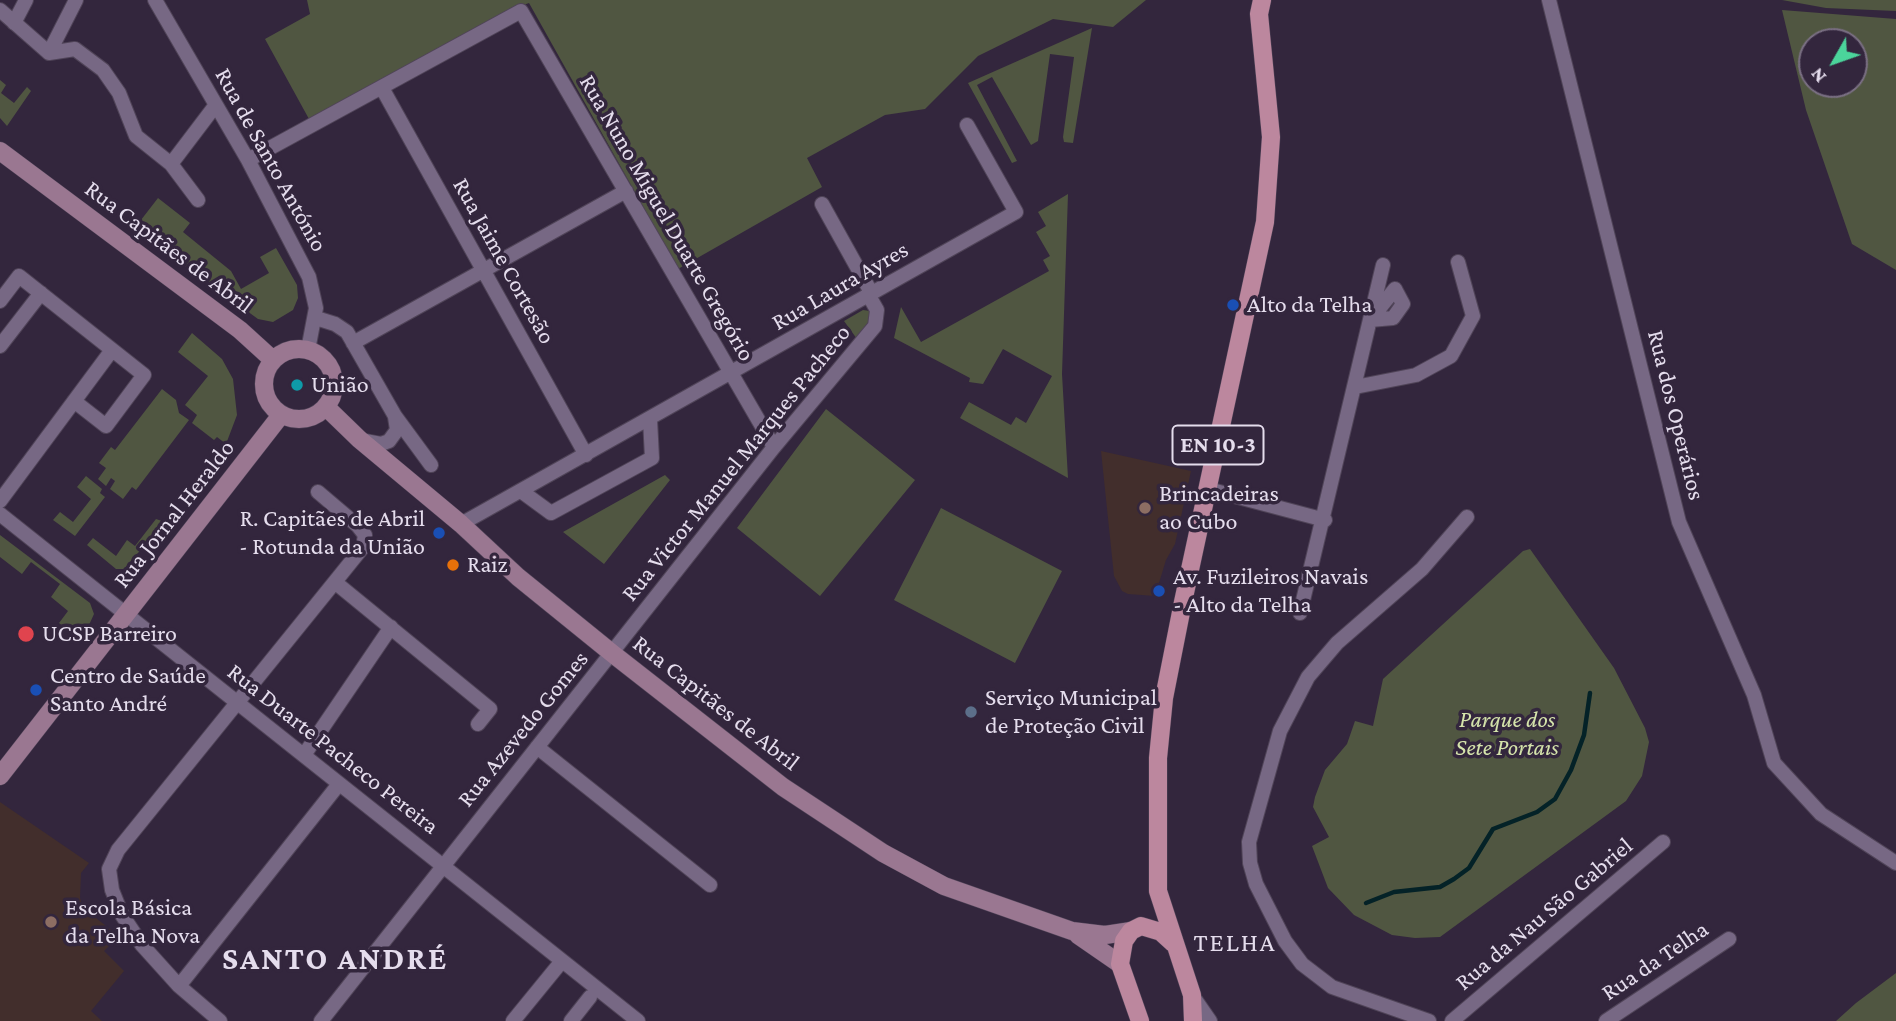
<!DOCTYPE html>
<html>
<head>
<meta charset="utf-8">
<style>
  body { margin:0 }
  #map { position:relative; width:1896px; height:1021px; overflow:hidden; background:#33263d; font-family:"Crimson Pro",serif }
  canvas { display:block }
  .north { position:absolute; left:1798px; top:28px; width:70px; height:70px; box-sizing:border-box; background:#33263d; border:2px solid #7a6f83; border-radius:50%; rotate:230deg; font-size:19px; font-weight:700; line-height:28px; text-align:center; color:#e5dded }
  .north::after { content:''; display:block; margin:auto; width:24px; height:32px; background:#4bd49b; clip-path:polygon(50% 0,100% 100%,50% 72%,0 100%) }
</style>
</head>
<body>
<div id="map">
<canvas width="1896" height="1021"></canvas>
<div class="north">N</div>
</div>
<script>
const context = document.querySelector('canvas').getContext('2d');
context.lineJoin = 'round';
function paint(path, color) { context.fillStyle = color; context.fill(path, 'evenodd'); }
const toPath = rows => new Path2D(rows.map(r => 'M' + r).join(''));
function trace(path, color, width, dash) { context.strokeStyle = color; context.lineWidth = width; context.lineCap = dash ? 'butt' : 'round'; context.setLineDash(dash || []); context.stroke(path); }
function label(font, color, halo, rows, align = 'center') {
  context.font = font + ' "Crimson Pro",serif'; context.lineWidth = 7; context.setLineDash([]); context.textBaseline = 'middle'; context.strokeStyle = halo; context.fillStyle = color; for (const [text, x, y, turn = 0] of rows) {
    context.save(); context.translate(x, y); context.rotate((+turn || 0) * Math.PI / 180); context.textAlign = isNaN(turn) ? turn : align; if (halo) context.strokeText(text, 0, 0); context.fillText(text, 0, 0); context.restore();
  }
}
const education = toPath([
  [1101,451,1191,471,1175,544,1166,560,1155,596,1128,594,1122,591,1114,576],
  [0,802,89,863,81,873,80,898,83,908,119,936,104,951,124,971,91,1011,102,1021,0,1021]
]);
const green = toPath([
  [307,0,1146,0,1113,27,1053,19,978,56,925,109,885,115,807,158,822,187,678,269,529,3,510,10,309,119,265,39,310,14],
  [1782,0,1896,0,1896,11,1826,8],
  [1782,10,1896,19,1896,270,1852,244,1806,110],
  [1854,42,1854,84,1812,84,1812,42],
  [1092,28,1073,143,1064,142,1063,137,1074,57,1050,54,1038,141,1031,145,992,77,977,85,1017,161,1012,163,968,83],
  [0,80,6,85,1,93,14,103,27,87,31,91,7,126,0,118],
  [1068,194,1062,374,1068,478,960,418,969,402,1011,425,1016,417,1026,423,1052,376,1003,349,983,384,969,382,970,378,894,338,901,307,921,342,1049,271,1043,260,1050,256,1036,232,1046,226,1038,212],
  [158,198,190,223,183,232,231,271,241,289,269,273,260,257,276,248,297,285,298,298,293,310,273,322,258,319,134,229],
  [863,310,870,311,871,320,857,339,844,321],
  [192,333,222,359,233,379,237,415,226,444,217,437,214,440,192,423,197,415,185,405,208,376,178,352],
  [162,389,176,400,179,413,189,420,136,490,132,487,123,499,110,489,115,481,111,478,106,486,98,479,106,468,99,463,111,447,115,450],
  [826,409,915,480,820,596,737,528],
  [665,475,670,480,604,564,563,532],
  [86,476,102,489,100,493,105,497,75,536,53,520,60,512,73,522,91,499,77,487],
  [941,508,1062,571,1015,663,894,600],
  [156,519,165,522,124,569,116,569,87,545,93,538,116,556,127,540,135,546],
  [0,535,90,603,94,614,89,625,68,630,59,623,68,611,51,597,60,584,31,562,22,574,0,557],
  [1530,549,1614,668,1645,728,1649,742,1642,776,1626,801,1440,937,1415,938,1392,935,1354,915,1328,888,1312,846,1329,837,1313,807,1315,797,1325,770,1347,744,1355,721,1373,726,1383,679,1523,551],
  [1896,973,1896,1021,1836,1021,1856,1003]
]);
const stream = toPath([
  [1366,903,1394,892,1440,887,1454,879,1469,868,1493,829,1537,812,1555,799,1571,770,1584,735,1590,693]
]);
const street = toPath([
  [155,0,248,160,309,277,316,308,308,350],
  [1549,0,1679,522,1754,695,1774,763,1821,814,1896,863],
  [0,10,49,53,75,49,103,70,119,93,136,136,171,164,198,200],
  [14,23,26,0],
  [49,53,76,0],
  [382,88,586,455],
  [248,160,521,11,774,447],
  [171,164,215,106],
  [822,204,872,294],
  [1395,289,1403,304,1393,318,1370,320,1395,289],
  [0,301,19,276,144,375,106,426,74,401],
  [316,318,335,324,347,332,395,416,431,465],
  [353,343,626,191],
  [0,346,41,293],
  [1355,387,1416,375,1451,356,1473,316,1458,262],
  [360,440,381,444,389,441,397,430,395,417],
  [1208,489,1325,520],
  [521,491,551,513,652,458,650,419],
  [0,501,112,350],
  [0,514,638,1021],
  [461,524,1016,212,967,125],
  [336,583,490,709,478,724],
  [1300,613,1383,265],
  [537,747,710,885],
  [304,755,391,627],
  [179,986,339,784],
  [1192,995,1210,1021],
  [220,1021,179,986,142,945,122,915,112,890,109,869,118,850,363,547,365,535,358,526,318,492],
  [321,1021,774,447,875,326,877,310,869,296],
  [513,1021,562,961],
  [571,1021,590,997],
  [1429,1021,1332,987,1302,964,1285,941,1256,884,1250,863,1249,842,1280,731,1308,677,1337,643,1422,569,1467,517],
  [1452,1021,1663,842],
  [1606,1021,1729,939]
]);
const secondary = toPath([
  [0,151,240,330,273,360],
  '264 384a35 35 0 1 1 70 0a35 35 0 1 1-70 0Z',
  [326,407,359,439,461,524,518,577,613,654,783,787,883,853,944,886,1072,931,1105,935,1131,931],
  [0,776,281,415],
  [1078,935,1120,964]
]);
const primary = toPath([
  [1140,1021,1120,964,1124,941,1131,931,1141,926,1161,932,1173,943],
  [1193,1021,1192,995,1158,891,1158,758,1164,698,1183,602,1265,222,1271,137,1259,14,1262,0]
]);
const markers = [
  [1233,305,7,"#1a4fb4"],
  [297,385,7,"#0f9aa8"],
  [1145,508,7,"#8d6e63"],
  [439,533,7,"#1a4fb4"],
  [453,565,7,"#e8710a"],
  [1159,591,7,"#1a4fb4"],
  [26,634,9,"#e0444e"],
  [36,690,7,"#1a4fb4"],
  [971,712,7,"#5c6f8a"],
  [51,922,7,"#8d6e63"]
];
const shields = [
  [1218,445,91]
];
const shieldNames = [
  ["EN 10-3",1218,445]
];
const streetNames = [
  ["Rua de Santo António",271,160,61],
  ["Rua Nuno Miguel Duarte Gregório",667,218,60],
  ["Rua Capitães de Abril",169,247,37],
  ["Rua Jaime Cortesão",504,261,61],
  ["Rua Laura Ayres",840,286,-30],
  ["Rua dos Operários",1676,415,76],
  ["Rua Victor Manuel Marques Pacheco",736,463,-51],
  ["Rua Jornal Heraldo",174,514,-52],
  ["Rua Capitães de Abril",716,703,38],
  ["Rua Azevedo Gomes",523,729,-51],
  ["Rua Duarte Pacheco Pereira",333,749,38],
  ["Rua da Nau São Gabriel",1544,914,-40],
  ["Rua da Telha",1655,961,-34]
];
const poiNames = [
  ["Alto da Telha",1247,305],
  ["União",311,385],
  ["Brincadeiras",1159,494],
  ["ao Cubo",1159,522],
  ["R. Capitães de Abril",425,519,"right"],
  ["- Rotunda da União",425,547,"right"],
  ["Raiz",467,565],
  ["Av. Fuzileiros Navais",1173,577],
  ["- Alto da Telha",1173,605],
  ["UCSP Barreiro",42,634],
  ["Centro de Saúde",50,676],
  ["Santo André",50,704],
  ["Serviço Municipal",985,698],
  ["de Proteção Civil",985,726],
  ["Escola Básica",65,908],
  ["da Telha Nova",65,936]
];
const parkNames = [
  ["Parque dos",1507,720],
  ["Sete Portais",1507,748]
];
const neighbourhoodNames = [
  ["TELHA",1235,943]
];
const districtNames = [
  ["SANTO ANDRÉ",335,959]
];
paint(education, '#422e2c');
paint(green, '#505641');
trace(stream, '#042227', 4.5);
trace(street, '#504458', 16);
trace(secondary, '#504458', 19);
trace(primary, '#504458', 19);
trace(street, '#776884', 14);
trace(secondary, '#9a7791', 18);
trace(primary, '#bc879e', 18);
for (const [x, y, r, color] of markers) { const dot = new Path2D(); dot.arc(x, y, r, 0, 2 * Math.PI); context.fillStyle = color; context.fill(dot); trace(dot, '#33263d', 2.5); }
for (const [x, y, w] of shields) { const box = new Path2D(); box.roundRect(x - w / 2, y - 19.5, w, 39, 5); context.fillStyle = '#33263d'; context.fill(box); trace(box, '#e5dded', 2); }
label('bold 23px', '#e5dded', null, shieldNames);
label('24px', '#e5dded', '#33263d', streetNames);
label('24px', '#e5dded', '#33263d', poiNames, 'left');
label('italic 24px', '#d5e4ab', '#33263d', parkNames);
context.letterSpacing = '2px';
label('26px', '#e5dded', '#33263d', neighbourhoodNames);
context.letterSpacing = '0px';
context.letterSpacing = '2px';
label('bold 32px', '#e5dded', '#33263d', districtNames);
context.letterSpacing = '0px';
</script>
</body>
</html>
